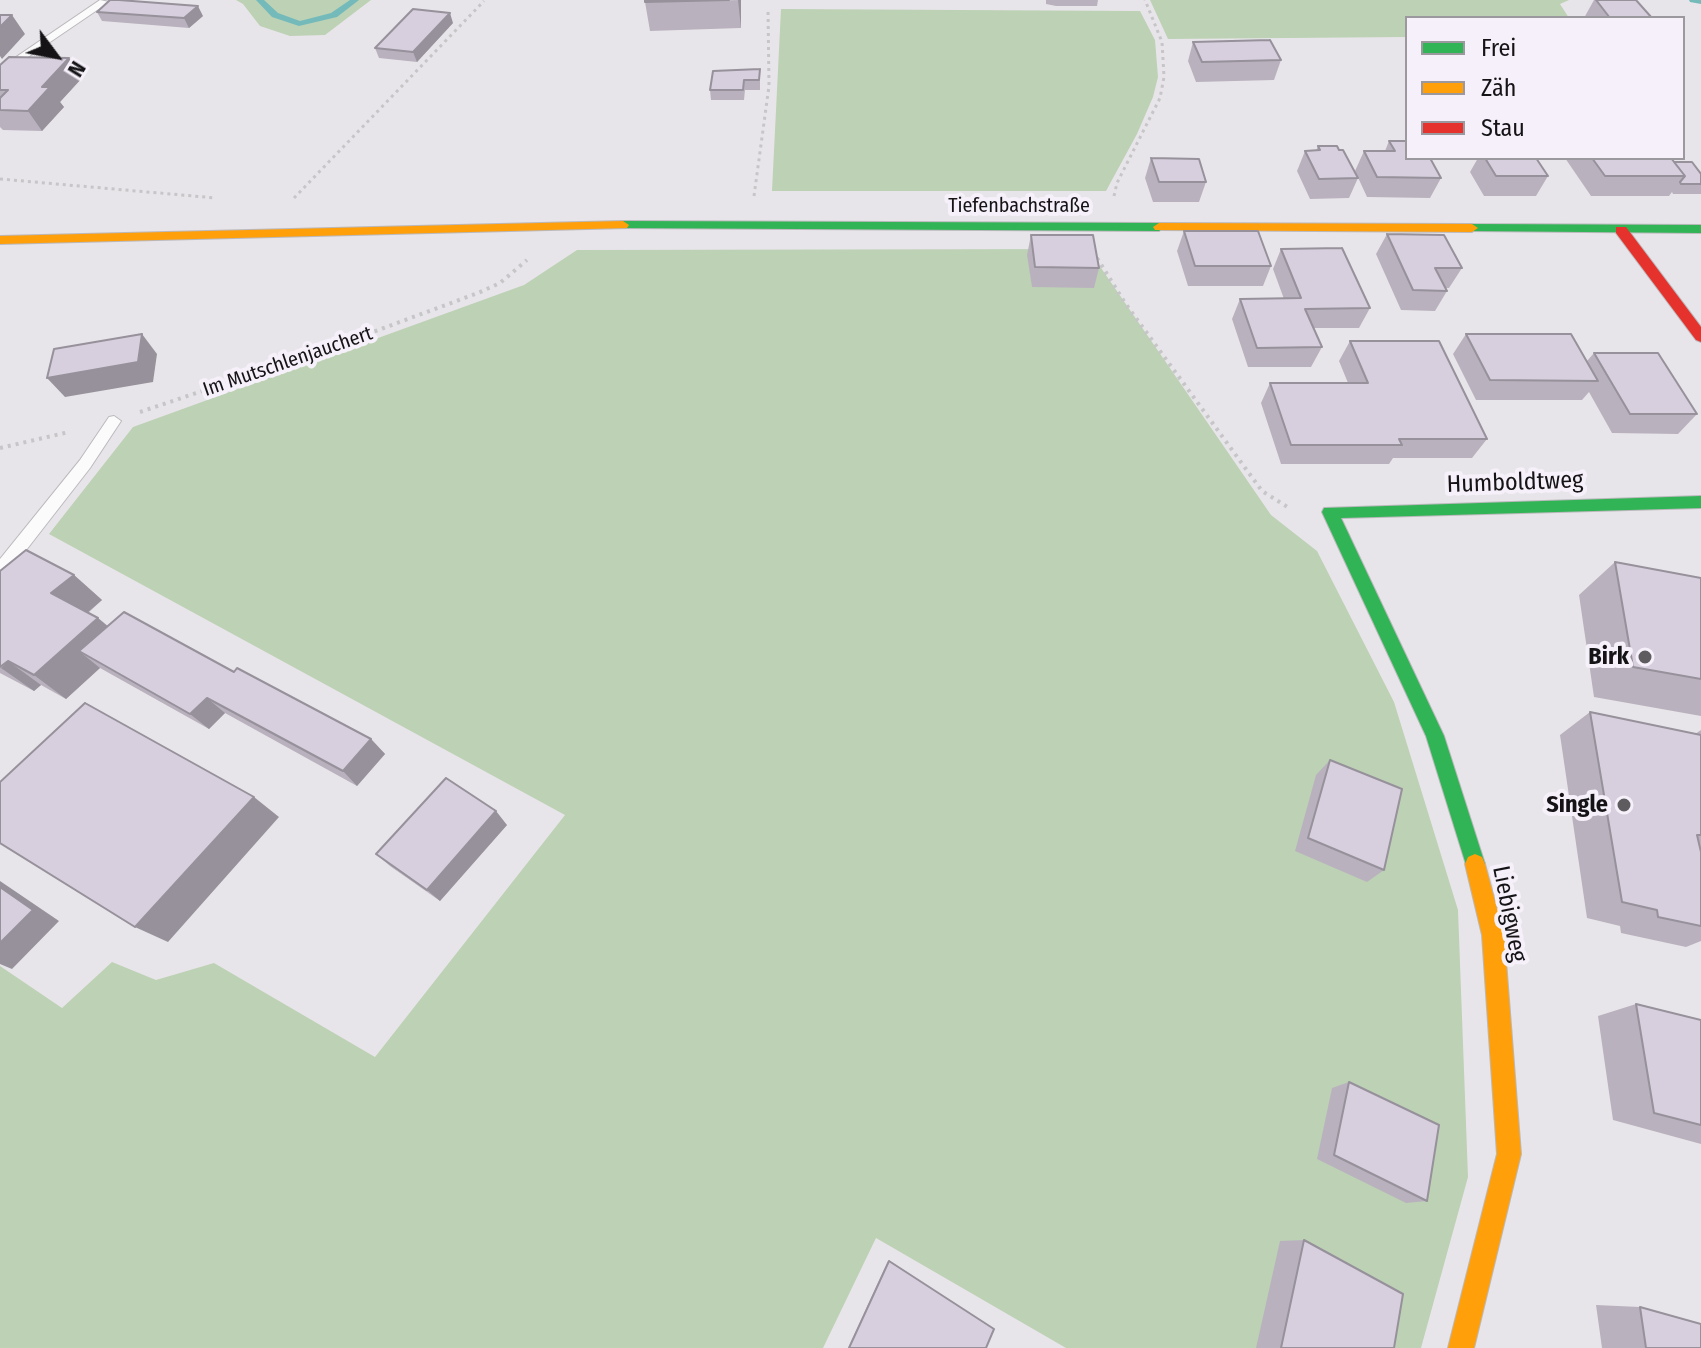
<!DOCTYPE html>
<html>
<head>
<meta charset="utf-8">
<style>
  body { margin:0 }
  #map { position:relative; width:1701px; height:1348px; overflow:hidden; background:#e8e5ea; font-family:"Fira Sans Condensed",sans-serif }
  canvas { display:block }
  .legend { position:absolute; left:1405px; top:16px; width:280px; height:144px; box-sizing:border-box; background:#f5f0f9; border:2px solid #9b989e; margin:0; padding:10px 14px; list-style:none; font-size:24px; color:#151316 }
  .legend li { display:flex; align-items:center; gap:16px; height:40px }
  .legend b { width:40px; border:2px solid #9b989e }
  .north { position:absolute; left:16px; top:16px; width:80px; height:80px; -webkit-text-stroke:6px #f5f0f9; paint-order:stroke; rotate:122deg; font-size:22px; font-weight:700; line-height:32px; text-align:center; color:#151316 }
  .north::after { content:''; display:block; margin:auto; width:28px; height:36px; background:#151316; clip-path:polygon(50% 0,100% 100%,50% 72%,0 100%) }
</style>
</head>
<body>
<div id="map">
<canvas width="1701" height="1348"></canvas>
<ul class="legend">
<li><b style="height:10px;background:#30b455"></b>Frei</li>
<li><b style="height:10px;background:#ff9f0a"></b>Zäh</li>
<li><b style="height:10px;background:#e5322d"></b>Stau</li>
</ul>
<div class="north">N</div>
</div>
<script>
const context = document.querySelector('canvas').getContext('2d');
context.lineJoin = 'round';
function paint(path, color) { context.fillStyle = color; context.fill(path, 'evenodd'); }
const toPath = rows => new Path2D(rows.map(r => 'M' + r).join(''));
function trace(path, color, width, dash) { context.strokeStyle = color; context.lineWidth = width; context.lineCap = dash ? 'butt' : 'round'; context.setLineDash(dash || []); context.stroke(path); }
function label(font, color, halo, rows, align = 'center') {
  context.font = font + ' "Fira Sans Condensed",sans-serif'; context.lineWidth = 8; context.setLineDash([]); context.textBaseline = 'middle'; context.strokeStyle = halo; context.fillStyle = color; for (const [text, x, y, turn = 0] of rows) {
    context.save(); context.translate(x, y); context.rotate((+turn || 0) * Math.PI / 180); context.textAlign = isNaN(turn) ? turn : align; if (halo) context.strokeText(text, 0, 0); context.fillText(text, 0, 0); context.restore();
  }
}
const green = toPath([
  [236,0,371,0,325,35,290,36,260,26,243,4],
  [1150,0,1569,0,1560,4,1569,18,1407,18,1407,37,1168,39],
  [781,9,1140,11,1155,40,1158,77,1153,97,1137,134,1106,191,772,191],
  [1088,249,1271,515,1317,551,1394,702,1458,910,1468,1177,1421,1348,1066,1348,876,1238,823,1348,0,1348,0,966,62,1008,112,962,156,980,214,963,375,1057,565,815,49,534,133,427,524,285,577,250]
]);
const stream = toPath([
  [256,0,264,0,278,13,300,21,331,13,350,0,359,0,337,17,299,26,272,17,256,0],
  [1689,0,1701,0,1701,4,1690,2,1689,0]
]);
const pathFar1 = toPath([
  [0,179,216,198],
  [754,196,769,86,768,10],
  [1114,196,1117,183,1160,98,1164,77,1162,42,1145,0],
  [294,198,484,1]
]);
const path = toPath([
  [1097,258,1125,303,1262,491,1289,508],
  [140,412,327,349,478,293,500,283,527,260],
  [0,448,69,432]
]);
const lane = toPath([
  [100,0,109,2,0,76,0,68,100,0],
  [114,416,121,421,90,468,6,576,0,578,0,559,80,460,109,417,114,416]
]);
const fast = toPath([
  [623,221,1159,223,1165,227,1159,231,619,228,617,225,623,221],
  [1472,224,1701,225,1701,233,1468,231,1468,225,1472,224],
  [1701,496,1701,508,1341,518,1444,736,1485,864,1482,871,1475,874,1468,871,1426,736,1322,512,1324,508,1701,496]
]);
const slow = toPath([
  [623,221,629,225,627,228,0,244,0,236,623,221],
  [1159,223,1472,224,1478,228,1472,232,1155,230,1153,227,1159,223],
  [1475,854,1482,857,1485,864,1504,935,1521,1154,1474,1348,1448,1348,1497,1154,1482,935,1465,864,1468,857,1475,854]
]);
const jam = toPath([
  [1616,227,1626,227,1701,327,1701,342,1696,340,1616,233,1616,227]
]);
const wall = toPath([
  [741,0,741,28,650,31,645,2],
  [1046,0,1098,0,1097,6,1056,6,1046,4],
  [1594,0,1636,0,1652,18,1584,18],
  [97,12,203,16,189,28,102,21],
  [453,23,417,62,379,58,375,48],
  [1193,42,1281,60,1274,80,1196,82,1188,61],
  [69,58,82,78,60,102,64,107,42,131,3,130,0,127,0,65],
  [760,69,760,90,745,90,744,100,711,100,710,90],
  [1389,141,1441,178,1430,198,1367,197,1355,171,1364,151,1385,151],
  [1318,146,1339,150,1358,178,1349,198,1310,199,1297,171,1305,151,1316,151],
  [1151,158,1206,182,1199,202,1153,202,1145,178],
  [1478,158,1536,158,1548,176,1536,196,1484,196,1470,172],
  [1565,158,1671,158,1674,162,1701,174,1701,194,1673,194,1672,192,1669,196,1591,196],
  [1184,231,1271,266,1263,286,1188,286,1177,251],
  [1387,234,1462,268,1449,288,1445,288,1447,291,1435,311,1401,310,1376,254],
  [1031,235,1099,268,1094,288,1032,287,1027,255],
  [1281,249,1370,308,1359,328,1314,328,1322,347,1311,367,1248,367,1232,319,1240,299,1284,299,1273,269],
  [1466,334,1587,361,1594,353,1697,414,1678,434,1612,433,1589,392,1582,400,1476,400,1453,354],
  [1350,341,1487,439,1472,458,1393,458,1389,464,1281,464,1261,403,1270,383,1348,383,1339,361],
  [1615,562,1701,578,1701,716,1594,697,1579,595],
  [0,571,74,575,102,600,88,613,98,618,108,626,234,672,371,739,385,754,357,786,225,713,209,729,100,668,66,699,41,685,34,691,0,673],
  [1590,712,1695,734,1701,730,1701,941,1686,947,1621,933,1620,926,1587,918,1560,735],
  [1330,760,1384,870,1367,882,1295,851,1316,775],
  [507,825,440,901,390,866,376,854],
  [1636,1004,1701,1020,1701,1144,1613,1120,1598,1016],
  [1349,1082,1427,1201,1406,1203,1317,1159,1332,1088],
  [1304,1240,1394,1348,1256,1348,1280,1241],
  [888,1261,889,1261,986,1348,848,1348],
  [1596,1305,1640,1307,1701,1348,1602,1348]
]);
const shadedWall = toPath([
  [738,0,741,0,741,28],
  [198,6,203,16,189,28,184,18],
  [450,13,453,23,417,62,413,52],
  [12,15,25,34,2,59,0,56,0,27],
  [69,58,82,78,60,102,64,107,42,131,28,111,42,87],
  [142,334,157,354,153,382,65,397,47,378],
  [74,575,102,600,81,618,51,593],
  [98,618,127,643,79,651,100,668,66,699,34,675],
  [8,661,41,685,34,691,1,668],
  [207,698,225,713,209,729,190,714],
  [371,739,385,754,357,786,343,771],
  [254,797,279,817,168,942,135,927],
  [496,811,507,825,440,901,427,890],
  [0,881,59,921,12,969,0,964]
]);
const building = toPath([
  [110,0,119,0,198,6,184,18,97,12,110,0],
  [645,0,729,0,645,2,645,0],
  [1596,0,1636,0,1652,18,1610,18,1596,0],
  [413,9,450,13,413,52,375,48,413,9],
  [0,15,12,15,0,27,0,15],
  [1270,40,1281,60,1202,62,1193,42,1270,40],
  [9,57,69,58,42,87,50,87,28,111,0,110,0,98,8,90,0,90,0,65,9,57],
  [760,69,759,80,744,80,743,90,710,90,713,71,760,69],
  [1389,141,1407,141,1407,158,1430,158,1441,178,1377,177,1364,151,1395,151,1389,141],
  [1318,146,1337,146,1339,150,1343,150,1358,178,1319,179,1305,151,1320,150,1318,146],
  [1151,158,1199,159,1206,182,1159,182,1151,158],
  [1485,158,1536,158,1548,176,1496,176,1485,158],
  [1592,158,1671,158,1685,176,1605,176,1592,158],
  [1674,162,1692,162,1701,174,1701,184,1681,184,1680,182,1685,176,1674,162],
  [1184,231,1258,231,1271,266,1195,266,1184,231],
  [1387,234,1444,235,1462,268,1435,268,1447,291,1413,290,1387,234],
  [1031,235,1093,235,1099,268,1035,267,1031,235],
  [1342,248,1370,308,1305,309,1322,347,1257,348,1240,299,1301,298,1281,249,1342,248],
  [142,334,138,362,47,378,54,349,142,334],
  [1466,334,1571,334,1598,381,1490,380,1466,334],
  [1350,341,1439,341,1487,439,1399,439,1402,445,1291,445,1270,383,1368,383,1350,341],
  [1594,353,1658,353,1697,414,1630,414,1594,353],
  [26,550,74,575,51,593,98,618,34,675,8,661,0,667,0,571,26,550],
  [1615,562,1701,578,1701,679,1633,667,1615,562],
  [124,612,234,672,237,668,371,739,343,771,207,698,190,714,79,651,124,612],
  [85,703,254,797,135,927,0,843,0,782,85,703],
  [1590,712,1701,735,1701,835,1697,835,1701,852,1701,926,1658,917,1657,910,1622,902,1590,712],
  [1330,760,1402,789,1384,870,1308,838,1330,760],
  [446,778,496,811,427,890,376,854,446,778],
  [0,887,33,910,0,943,0,887],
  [1636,1004,1701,1020,1701,1125,1654,1113,1636,1004],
  [1349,1082,1439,1125,1427,1201,1334,1155,1349,1082],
  [1304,1240,1403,1294,1394,1348,1281,1348,1304,1240],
  [889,1261,994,1329,986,1348,849,1348,889,1261],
  [1640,1307,1701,1324,1701,1348,1646,1348,1640,1307]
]);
const markers = [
  [1645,657,8,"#5f5c60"],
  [1624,805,8,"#5f5c60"]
];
const farStreetnames = [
  ["Tiefenbachstraße",1019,206],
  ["Im Mutschlenjauchert",288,362,-19]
];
const streetNames = [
  ["Humboldtweg",1515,483,-2],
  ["Liebigweg",1509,914,79]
];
const poiNames = [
  ["Birk",1629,657],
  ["Single",1608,805]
];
paint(green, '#bdd1b5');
paint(stream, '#75babb');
trace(lane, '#bbb9bc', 2);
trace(fast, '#bbb9bc', 2);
trace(slow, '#bbb9bc', 2);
trace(jam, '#bbb9bc', 2);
trace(pathFar1, '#c6c5c7', 3, [3, 4]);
trace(path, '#c6c5c7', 4, [3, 5]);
paint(lane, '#fcfbfc');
paint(fast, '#30b455');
paint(slow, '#ff9f0a');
paint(jam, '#e5322d');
paint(wall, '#b9b2be');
paint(shadedWall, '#96919b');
paint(building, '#d7cfdd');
trace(building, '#96919b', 2);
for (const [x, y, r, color] of markers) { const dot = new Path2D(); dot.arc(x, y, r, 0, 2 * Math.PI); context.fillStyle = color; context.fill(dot); trace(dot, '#f5f0f9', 3); }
label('20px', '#151316', '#f5f0f9', farStreetnames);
label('24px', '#151316', '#f5f0f9', streetNames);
label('bold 24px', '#151316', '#f5f0f9', poiNames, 'right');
</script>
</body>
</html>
